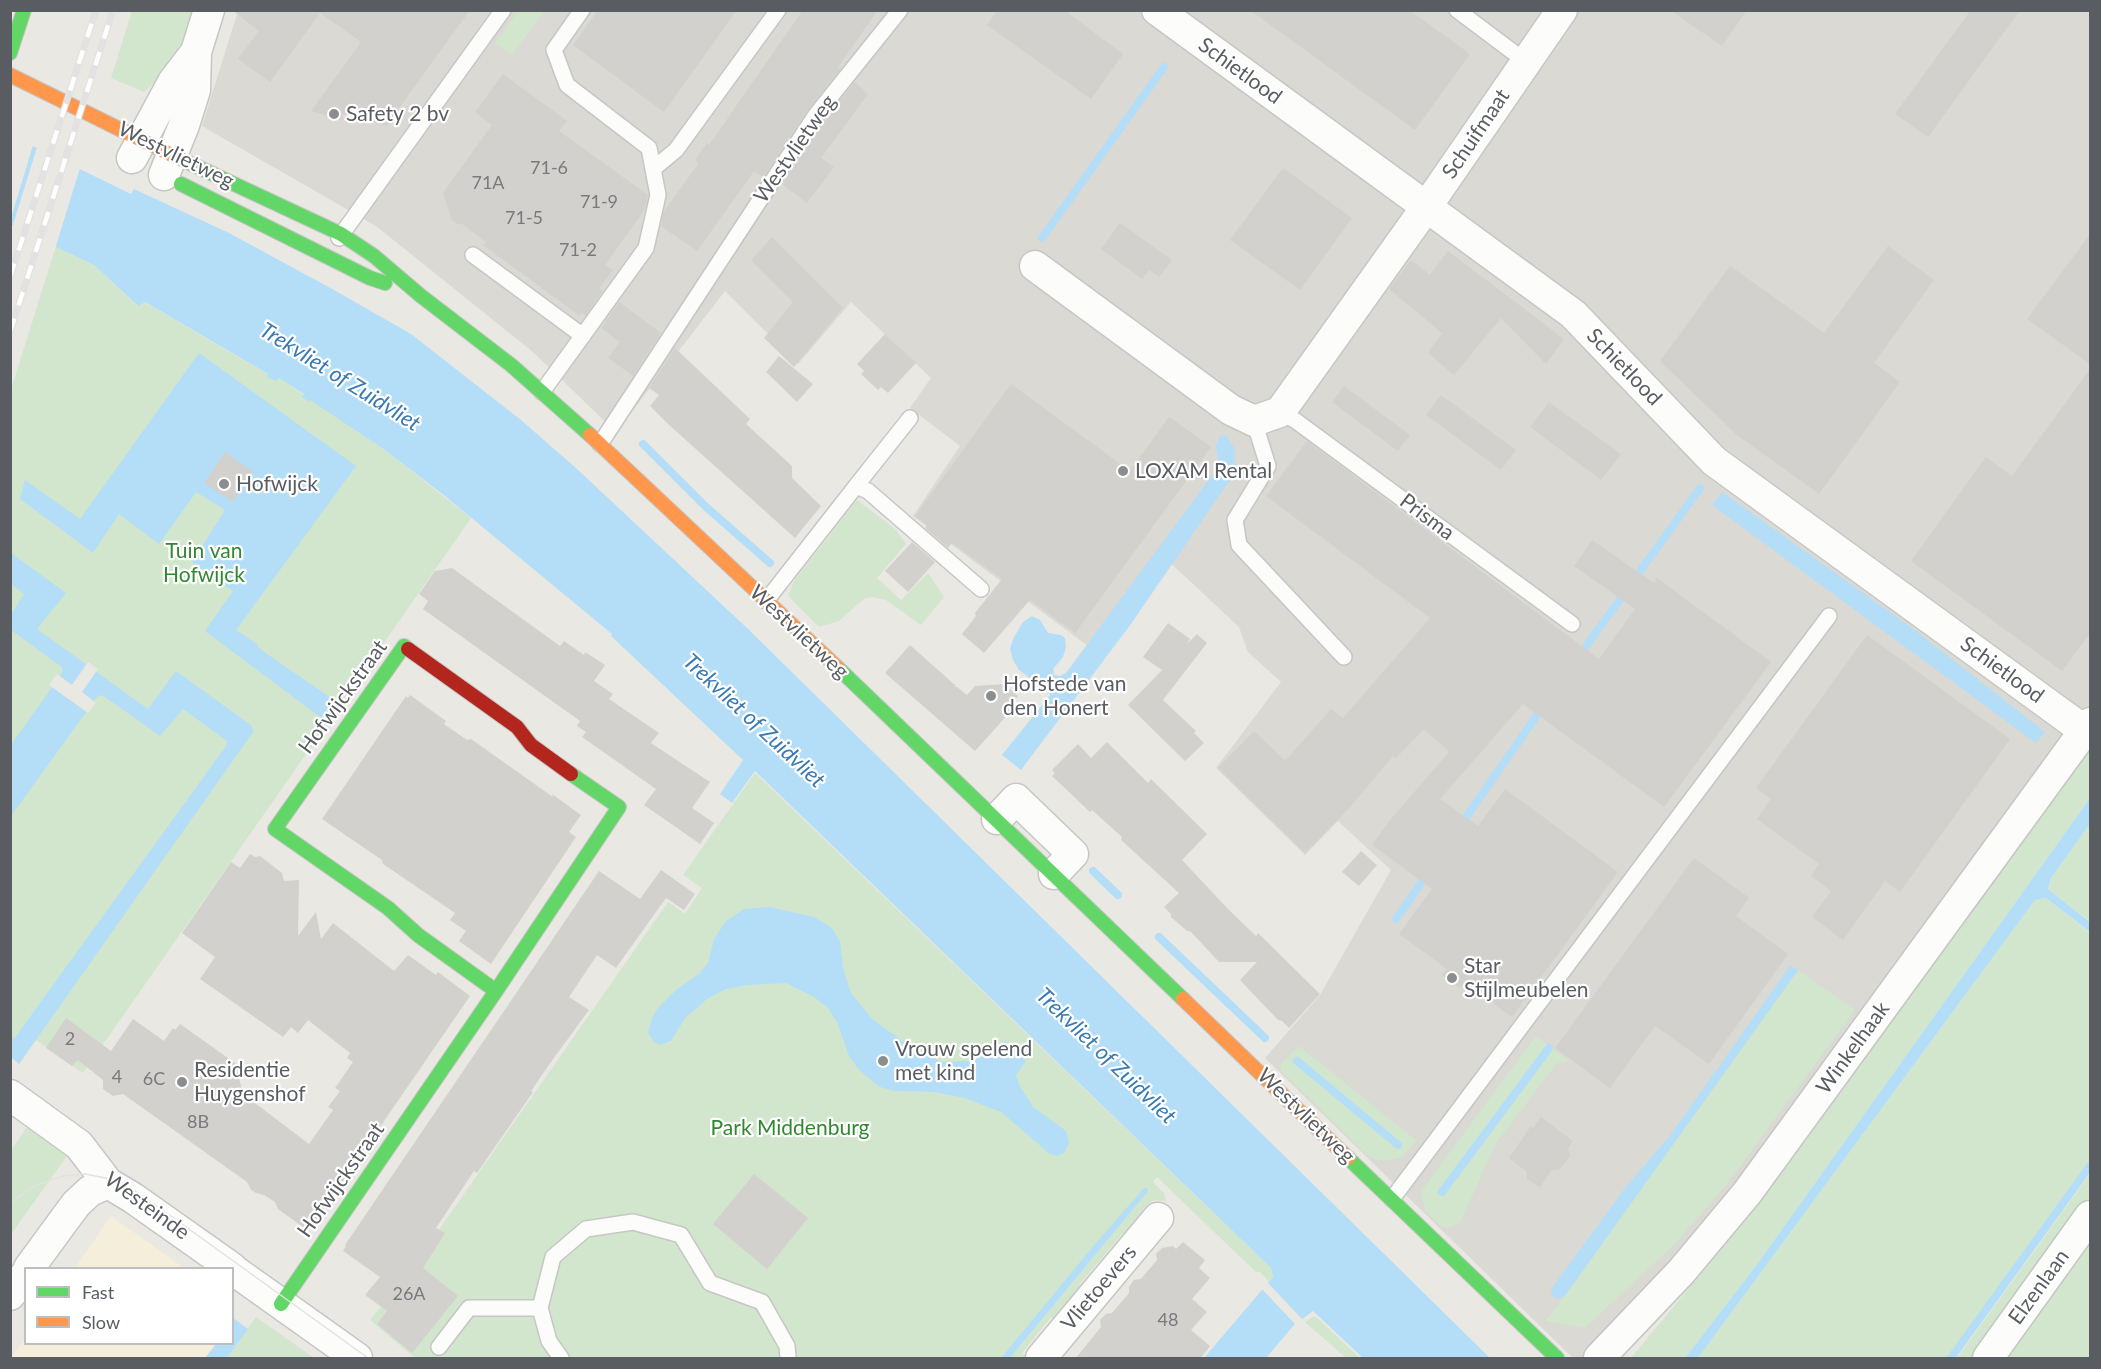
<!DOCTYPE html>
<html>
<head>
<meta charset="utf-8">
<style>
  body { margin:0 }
  #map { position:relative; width:2101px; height:1369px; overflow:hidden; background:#e9e8e3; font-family:Lato,sans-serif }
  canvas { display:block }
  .frame { position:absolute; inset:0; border:12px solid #595d62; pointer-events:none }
  .legend { position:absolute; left:24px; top:1267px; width:210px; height:78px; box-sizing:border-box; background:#fff; border:2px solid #bdbec0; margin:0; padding:8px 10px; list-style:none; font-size:18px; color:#595d62 }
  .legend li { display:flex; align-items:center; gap:12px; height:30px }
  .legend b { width:30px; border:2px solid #bdbec0 }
</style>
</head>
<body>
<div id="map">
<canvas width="2101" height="1369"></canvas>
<div class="frame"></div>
<ul class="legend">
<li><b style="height:8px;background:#63d668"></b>Fast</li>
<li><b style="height:8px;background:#ff974d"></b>Slow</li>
</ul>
</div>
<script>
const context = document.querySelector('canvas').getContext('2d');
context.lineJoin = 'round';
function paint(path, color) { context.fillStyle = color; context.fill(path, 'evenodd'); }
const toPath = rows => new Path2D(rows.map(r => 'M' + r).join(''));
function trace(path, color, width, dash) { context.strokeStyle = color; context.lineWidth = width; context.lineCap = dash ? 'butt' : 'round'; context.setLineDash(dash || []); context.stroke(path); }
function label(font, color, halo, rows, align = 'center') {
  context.font = font + ' Lato,sans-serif'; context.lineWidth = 4.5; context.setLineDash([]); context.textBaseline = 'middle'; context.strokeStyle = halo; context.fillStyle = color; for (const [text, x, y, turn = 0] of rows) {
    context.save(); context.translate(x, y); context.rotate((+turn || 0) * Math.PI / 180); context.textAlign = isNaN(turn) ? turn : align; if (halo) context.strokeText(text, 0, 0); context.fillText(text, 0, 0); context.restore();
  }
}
const commercial = toPath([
  [111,1216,184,1268,75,1268],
  [25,1339,26,1344,215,1344,205,1358,11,1358]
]);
const industrial = toPath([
  [238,11,2090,11,2090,739,1616,1358,1573,1358,1265,1058,1320,995,1391,870,1338,821,1305,855,1216,768,1281,682,1248,652,1239,627,1164,557,1092,649,913,516,960,446,910,408,931,378,851,302,798,364,725,291,616,432,533,352,376,226,202,126]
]);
const green = toPath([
  [132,11,196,11,191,27,173,66,144,92,111,78],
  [518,11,544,11,512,55,495,43],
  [56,246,94,265,137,306,144,302,269,375,276,381,278,377,304,395,309,401,310,399,382,448,471,518,83,1073,36,1040,19,1064,11,1057,11,390],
  [857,500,895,529,906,544,877,578,901,600,928,573,944,597,921,625,886,600,873,597,865,598,839,621,819,627,788,596,794,581],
  [2090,748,2090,798,1755,1267,1685,1358,1631,1358,1752,1212],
  [755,773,1271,1268,1273,1277,1269,1282,1260,1272,1256,1272,1157,1177,1153,1182,1164,1193,1166,1201,1154,1200,1143,1209,1140,1225,1129,1239,1122,1234,1079,1285,1085,1291,1058,1323,1051,1317,1022,1353,1028,1358,1010,1358,1149,1190,1148,1189,1005,1358,415,1358,370,1320,413,1267,668,902,685,914,702,888,683,875],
  [2090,824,2090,921,2049,890,2051,878],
  [2046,898,2090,933,2090,1160,1947,1358,1698,1358,2035,900],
  [1798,970,1855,1010,1727,1184,1675,1244,1585,1328,1545,1321,1564,1297],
  [1536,1036,1569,1061,1557,1063,1495,1145,1460,1223,1452,1227,1442,1227,1425,1211,1421,1191],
  [1299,1046,1417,1141,1402,1157,1386,1161,1376,1160,1367,1155,1281,1071,1281,1064],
  [28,1126,67,1156,11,1234,11,1150],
  [2090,1174,2090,1197,1974,1358,1957,1358],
  [2090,1242,2090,1358,2006,1358],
  [256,1317,314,1358,227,1358],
  [1313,1317,1316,1317,1360,1358,1346,1358,1305,1322]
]);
const water = toPath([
  [10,135,131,194,134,189,229,233,334,290,411,334,521,420,577,469,747,628,1490,1358,1363,1358,1313,1311,1294,1325,1266,1358,1204,1358,1273,1277,1271,1268,755,771,732,803,720,794,743,760,611,636,612,634,445,496,382,448,310,400,309,402,302,397,304,394,279,378,276,381,267,377,268,374,145,302,138,306,94,265,11,225],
  [199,353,356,466,236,630,257,644,257,646,264,652,340,704,328,723,205,631,233,591,192,562,225,510,196,492,159,544,119,514,93,553,20,499,25,480,80,519],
  [1226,435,1235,450,1234,474,1131,624,1021,770,1002,755,1050,695,1050,686,1034,681,1019,670,1013,660,1010,649,1013,639,1023,622,1032,616,1040,620,1048,633,1061,635,1065,638,1066,647,1063,657,1053,669,1054,675,1060,676,1066,673,1219,466,1216,446,1219,437],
  [1722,492,1912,628,2045,732,2036,743,1712,505],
  [11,553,66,593,37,629,148,709,176,671,252,726,253,732,19,1064,11,1057,11,1037,14,1039,226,746,227,741,183,709,160,736,102,695,97,697,11,816,11,745,62,673,62,667,11,630,11,614,24,594,11,584],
  [2090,798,2090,824,2051,878,2046,898,2035,900,1698,1358,1685,1358,1755,1267],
  [769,907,814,917,831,927,840,941,843,968,851,993,872,1019,917,1052,943,1062,968,1061,990,1054,1005,1041,1026,1061,1016,1075,1020,1086,1033,1107,1066,1131,1069,1143,1064,1153,1057,1156,1050,1154,1001,1112,965,1098,934,1092,894,1091,880,1087,859,1070,849,1056,837,1022,828,1008,814,997,786,983,747,985,726,989,707,999,685,1018,671,1041,660,1045,654,1042,648,1033,652,1018,658,1008,677,989,699,974,708,963,714,939,726,921,744,909],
  [1790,966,1798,970,1564,1297,1556,1299,1551,1294,1552,1288,1625,1188,1669,1137],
  [1145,1187,1149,1190,1010,1358,1001,1358,1095,1244],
  [233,1318,248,1329,227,1358,205,1358,216,1344,232,1344]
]);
const pier = toPath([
  [10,132,34,142,11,218,10,218],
  [38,144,81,165,55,249,12,228],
  [88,662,98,669,82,692,96,703,88,713,49,685,57,674,72,685],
  [1266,1281,1303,1320,1297,1326,1260,1287]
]);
const stream = toPath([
  [1042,238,1164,67],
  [643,444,705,506,770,563],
  [1633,581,1700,488],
  [1579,656,1626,591],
  [1460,826,1542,708],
  [1093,871,1118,895],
  [2041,889,2090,927],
  [1396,919,1428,873],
  [1159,937,1265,1038],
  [1297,1061,1398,1145],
  [1442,1192,1549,1048],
  [1951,1358,2090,1166]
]);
const building = toPath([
  [232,10,470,10,386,126,343,114,342,120,311,111,361,42,320,13,270,82,238,59,259,31],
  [598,10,737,10,664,112,573,45],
  [803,10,878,10,838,67,840,69,807,111,766,173,762,176,754,171,697,251,661,226,664,211,699,163,695,160,707,143,709,145],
  [997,10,1064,10,1123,54,1091,99,987,25],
  [1250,10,1409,10,1470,54,1415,130],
  [1670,10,1747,10,1722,46],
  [1971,10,2020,10,1928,137,1895,114],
  [503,74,567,121,559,131,648,195,644,211,605,265,613,270,599,288,603,291,585,316,582,313,580,316,483,245,486,242,462,224,457,224,452,220,443,193,492,125,475,112],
  [855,82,868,94,821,158,834,167,807,203,782,184,823,122],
  [1283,168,1352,218,1300,290,1230,240],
  [1120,223,1172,260,1159,277,1149,270,1142,279,1101,249],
  [2091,233,2091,365,2027,319],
  [772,237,843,308,794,367,764,338,793,302,751,260],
  [1888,246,1934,280,1874,363,1900,382,1819,494,1737,435,1660,361,1730,266,1824,333],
  [1448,251,1564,339,1546,364,1501,318,1454,375,1428,353,1442,333,1389,289,1411,260,1430,275],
  [619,302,661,333,633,376,608,358,620,342,601,328],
  [885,334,916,363,888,393,881,387,878,390,861,374,864,371,857,364],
  [675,348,750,419,746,424,792,466,792,478,821,506,795,538,668,424,650,406,659,395,649,388],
  [779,356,813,384,797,402,766,372],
  [2091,368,2091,632,2062,671,1911,561,1986,457,2012,476],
  [1011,384,1130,471,1169,417,1211,447,1075,633,1030,600,984,653,962,634,976,616,975,613,1002,579,952,543,948,548,925,528,927,525,915,516],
  [1344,386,1410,435,1398,451,1332,402],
  [1441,395,1516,450,1501,470,1426,415],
  [1549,402,1621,454,1601,480,1530,427],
  [1307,441,1599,659,1635,609,1574,566,1592,540,1654,583,1657,578,1771,662,1664,807,1523,704,1440,799,1478,826,1505,789,1618,872,1512,1017,1464,982,1460,988,1442,975,1447,969,1399,934,1432,889,1372,845,1390,820,1449,752,1424,729,1396,758,1393,756,1350,807,1305,853,1218,768,1254,731,1285,761,1331,709,1343,718,1430,618,1266,496],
  [225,452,253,472,233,502,204,483],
  [912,542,935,562,908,592,885,571],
  [452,568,560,646,564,641,584,655,585,652,605,665,594,681,613,694,609,699,659,733,651,743,710,782,692,808,714,823,700,844,644,805,656,789,582,737,586,732,577,726,580,721,423,609,428,601,419,594,435,571],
  [1168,623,1190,639,1187,644,1197,634,1207,643,1163,700,1196,731,1194,733,1204,743,1185,761,1128,705,1162,670,1143,657],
  [1867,635,2010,739,1900,892,1885,881,1843,940,1812,917,1831,891,1811,876,1819,864,1757,819,1771,799,1756,788],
  [910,645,956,686,954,687,957,687,967,695,975,686,1004,684,1018,696,1008,708,1011,711,975,751,885,673],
  [410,695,446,721,444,724,467,740,471,739,553,797,552,794,581,815,569,832,576,837,491,964,459,941,466,931,450,920,455,913,383,864,382,860,322,819,406,696,408,698],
  [1107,742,1148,783,1151,779,1207,834,1182,860,1229,910,1256,936,1258,933,1320,994,1289,1028,1282,1021,1278,1020,1240,980,1257,962,1219,962,1190,931,1187,931,1171,917,1171,914,1164,907,1179,893,1121,840,1122,837,1092,810,1090,812,1052,776,1055,773,1052,770,1078,744,1091,758],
  [1361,851,1377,865,1359,886,1342,872],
  [250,854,255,857,260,856,282,873,284,881,299,880,298,936,316,912,321,939,333,923,394,971,408,955,436,975,438,972,470,996,314,1223,307,1230,278,1209,275,1202,264,1195,256,1193,251,1190,247,1182,123,1094,113,1096,103,1089,103,1080,78,1060,72,1066,46,1048,66,1018,111,1051,133,1019,164,1041,173,1028,175,1030,180,1024,242,1068,238,1074,243,1094,309,1144,333,1110,328,1107,340,1091,335,1088,353,1062,347,1058,350,1053,308,1020,298,1033,291,1027,283,1037,200,979,215,957,182,933,231,862,240,868],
  [1694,858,1749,898,1736,916,1788,954,1709,1064,1655,1026,1610,1088,1555,1048],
  [661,870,695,894,684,910,666,898,616,968,597,955,569,997,589,1010,551,1062,531,1091,533,1092,477,1173,474,1171,436,1228,445,1233,423,1268,458,1296,412,1353,377,1324,387,1311,365,1295,380,1277,343,1251,346,1246,345,1245,599,871,640,899],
  [1541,1117,1573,1141,1568,1149,1570,1156,1560,1169,1552,1170,1540,1187,1527,1179,1527,1172,1509,1158,1531,1126,1533,1128],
  [754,1174,808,1218,767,1269,713,1224],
  [1183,1242,1205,1260,1199,1268,1210,1278,1192,1299,1207,1312,1191,1330,1210,1346,1200,1359,1075,1359,1101,1327,1100,1320,1106,1314,1112,1313,1129,1293,1129,1287,1134,1280,1141,1279,1157,1260,1156,1254,1162,1248,1173,1246,1176,1249]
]);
const lane = toPath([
  [1457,10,1525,61],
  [653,169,676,150,778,10],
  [339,238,503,10],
  [473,255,583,336],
  [542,392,646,248,658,195,649,148,567,85,554,50,582,10],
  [1280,412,1296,421,1572,624],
  [1254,421,1268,466,1235,520,1239,545,1344,657],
  [600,444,815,116,900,10],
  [856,486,910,418],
  [766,601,856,486,868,491,981,589],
  [1392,1199,1829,616],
  [439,1347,469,1308,540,1308],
  [561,1358,549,1341,540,1308,553,1257,586,1229,633,1222,681,1235,710,1283,762,1302,787,1346,788,1358]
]);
const street = toPath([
  [1157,10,1573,314,1714,461,2085,731],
  [132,158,173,82,196,52,209,10],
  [164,175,184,125,195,90,196,52],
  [1035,266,1231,410,1254,421,1280,412,1427,206,1562,10],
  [997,819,1016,799,1073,854,1054,874],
  [10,1095,79,1145,108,1183,133,1198,232,1268],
  [29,1268,76,1204,90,1191,108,1183],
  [232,1269,357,1358],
  [10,1295,26,1274],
  [1041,1358,1158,1218],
  [1599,1358,1681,1272,1747,1193,2090,723],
  [1988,1358,2090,1216]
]);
const fast = toPath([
  [10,53,24,10],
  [172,155,341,234,374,256,421,296,511,365,590,435],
  [181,184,370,278,385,283],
  [408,649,404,646,275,829,388,908,418,935,496,991],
  [838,668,1183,999],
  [1348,1158,1557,1358],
  [281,1304,496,991,619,807,571,774]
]);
const slow = toPath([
  [10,75,172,155],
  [590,435,838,668],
  [1183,999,1348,1158]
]);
const jam = toPath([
  [408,649,517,727,531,745,571,774]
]);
const tram = toPath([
  [10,1203,36,1185,63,1176,85,1174,111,1179,126,1185,157,1206,368,1358]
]);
const rail = toPath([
  [10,277,96,10],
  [10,332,113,10]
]);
const markers = [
  [334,114,6,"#8b8e8f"],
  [1123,471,6,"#8b8e8f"],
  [224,484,6,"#8b8e8f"],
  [991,696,6,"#8b8e8f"],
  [1452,978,6,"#8b8e8f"],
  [883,1061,6,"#8b8e8f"],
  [182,1082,6,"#8b8e8f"]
];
const numberNames = [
  ["71-6",549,168],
  ["71A",488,183],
  ["71-9",599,202],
  ["71-5",524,218],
  ["71-2",578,250],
  ["2",70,1039],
  ["4",117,1077],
  ["6C",154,1079],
  ["8B",198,1122],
  ["26A",409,1294],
  ["48",1168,1320]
];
const streetNames = [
  ["Schietlood",1240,71,36],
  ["Schuifmaat",1476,134,-56],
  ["Westvlietweg",795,149,-55],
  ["Westvlietweg",176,155,26],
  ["Schietlood",1624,367,46],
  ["Prisma",1427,517,37],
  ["Westvlietweg",799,632,43],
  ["Schietlood",2002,670,36],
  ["Hofwijckstraat",343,697,-54],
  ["Winkelhaak",1853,1048,-54],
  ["Westvlietweg",1306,1116,44],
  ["Hofwijckstraat",341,1180,-55],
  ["Westeinde",147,1206,36],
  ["Elzenlaan",2039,1287,-54],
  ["Vlietoevers",1099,1288,-50]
];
const poiNames = [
  ["Safety 2 bv",346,114],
  ["LOXAM Rental",1135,471],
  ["Hofwijck",236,484],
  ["Hofstede van",1003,684],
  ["den Honert",1003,708],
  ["Star",1464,966],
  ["Stijlmeubelen",1464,990],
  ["Vrouw spelend",895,1049],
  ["met kind",895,1073],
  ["Residentie",194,1070],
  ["Huygenshof",194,1094]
];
const parkNames = [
  ["Tuin van",204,551],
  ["Hofwijck",204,575],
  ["Park Middenburg",790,1128]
];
const waterNames = [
  ["Trekvliet of Zuidvliet",340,377,32],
  ["Trekvliet of Zuidvliet",754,721,43],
  ["Trekvliet of Zuidvliet",1106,1056,44]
];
paint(commercial, '#f5eeda');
paint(industrial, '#dad9d4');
paint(green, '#d1e6cd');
paint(water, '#b4def7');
paint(pier, '#e9e8e3');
trace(stream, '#b4def7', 8);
paint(building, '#d3d1ce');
trace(lane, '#c6c6c5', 18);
trace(street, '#c6c6c5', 33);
trace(fast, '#c5c5c4', 16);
trace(slow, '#c5c5c4', 16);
trace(jam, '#c5c5c4', 16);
trace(lane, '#fcfcfb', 15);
trace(street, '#fcfcfb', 30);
trace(fast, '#63d668', 14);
trace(slow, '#ff974d', 14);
trace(jam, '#b3261e', 14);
trace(tram, '#e1e2e1', 1.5);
trace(rail, '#e1e2e1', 7);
trace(rail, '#fff', 4.5, [14]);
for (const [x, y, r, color] of markers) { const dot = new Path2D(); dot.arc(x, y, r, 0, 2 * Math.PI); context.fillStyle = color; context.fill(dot); trace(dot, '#fff', 2); }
label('18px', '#787a7e', null, numberNames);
label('21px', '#595d62', '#fff', streetNames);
label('21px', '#595d62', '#fff', poiNames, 'left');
label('21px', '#338732', '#fff', parkNames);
label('italic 22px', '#397ab3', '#fff', waterNames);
</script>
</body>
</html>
